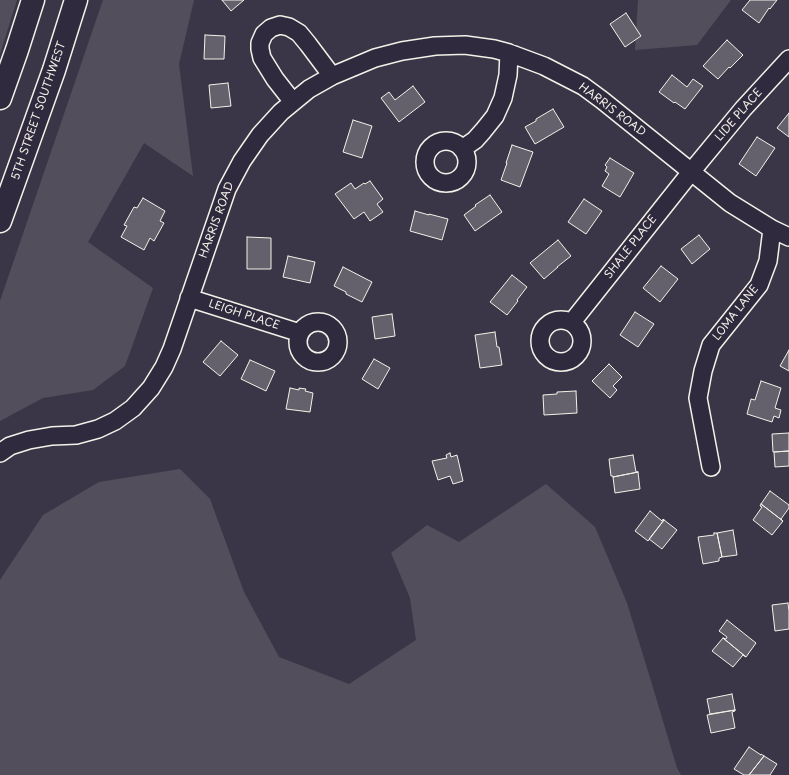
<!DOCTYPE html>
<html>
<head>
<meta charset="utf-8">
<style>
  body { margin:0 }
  canvas { display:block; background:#3b3647 }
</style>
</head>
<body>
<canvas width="789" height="775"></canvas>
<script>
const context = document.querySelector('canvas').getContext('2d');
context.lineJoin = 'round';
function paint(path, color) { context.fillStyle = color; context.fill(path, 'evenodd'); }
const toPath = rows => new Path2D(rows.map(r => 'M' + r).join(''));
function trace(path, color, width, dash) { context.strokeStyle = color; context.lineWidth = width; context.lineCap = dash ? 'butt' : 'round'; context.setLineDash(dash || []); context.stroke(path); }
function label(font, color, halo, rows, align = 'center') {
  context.font = font + ' "Playpen Sans",sans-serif'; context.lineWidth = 4; context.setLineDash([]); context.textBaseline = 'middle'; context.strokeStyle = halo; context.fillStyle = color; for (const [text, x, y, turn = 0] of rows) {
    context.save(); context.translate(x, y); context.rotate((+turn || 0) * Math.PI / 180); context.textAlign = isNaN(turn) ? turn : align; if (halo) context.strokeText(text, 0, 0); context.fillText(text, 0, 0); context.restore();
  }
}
const green = toPath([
  [0,0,17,0,0,54],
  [103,0,194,0,179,64,193,176,144,143,88,242,153,288,125,366,93,390,43,398,0,421,0,301],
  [638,0,731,0,697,45,635,50],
  [180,469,210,499,244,592,279,657,349,684,416,640,410,598,391,553,427,525,459,542,546,484,595,527,627,603,651,681,677,768,681,775,0,775,0,580,43,515,99,482]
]);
const building = toPath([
  [222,0,244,0,231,11,222,0],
  [750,0,777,0,770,9,769,8,759,23,742,10,750,0],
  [626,13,641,36,625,47,610,24,626,13],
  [205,35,225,36,224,59,204,59,205,35],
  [727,40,743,55,730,68,729,67,718,79,703,66,727,40],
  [672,75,687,87,693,79,703,86,685,109,675,102,674,103,659,92,672,75],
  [228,83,231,106,211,108,209,85,228,83],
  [413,86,425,102,399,122,381,98,389,92,395,100,413,86],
  [553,109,564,127,535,144,525,127,536,121,536,119,553,109],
  [789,113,789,137,777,128,789,113],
  [353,120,372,126,362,158,343,152,353,120],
  [757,137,775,148,756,176,739,164,757,137],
  [512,145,533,152,520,187,501,180,507,163,506,163,512,145],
  [610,158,634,173,620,197,602,186,609,174,605,171,607,167,605,165,610,158],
  [370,181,383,199,377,204,383,212,370,221,364,212,354,219,335,194,351,183,355,189,364,183,365,184,370,181],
  [490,195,502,212,475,231,464,215,476,206,475,205,490,195],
  [143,198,165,211,160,221,164,223,154,241,150,238,144,250,121,237,127,226,124,225,134,207,137,208,143,198],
  [584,199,602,211,586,234,568,222,584,199],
  [415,211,429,215,429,214,448,219,442,240,410,231,415,211],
  [699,235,710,249,692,264,681,249,699,235],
  [247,237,271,238,271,269,247,269,247,237],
  [558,240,571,256,557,267,558,267,544,279,530,263,558,240],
  [288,256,315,262,310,283,283,277,288,256],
  [661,266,678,279,660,302,643,288,661,266],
  [343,267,372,282,362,302,346,294,346,292,334,286,343,267],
  [512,275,527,287,517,300,518,301,507,315,490,302,512,275],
  [635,312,654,324,638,347,620,335,635,312],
  [392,314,395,336,375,339,372,317,392,314],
  [495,332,497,347,499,347,502,365,480,368,475,335,495,332],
  [221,341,238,355,220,376,203,362,221,341],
  [789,350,789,371,780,366,789,350],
  [374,359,390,368,378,389,362,379,374,359],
  [250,360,275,371,266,391,241,379,250,360],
  [609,364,622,377,613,386,617,390,610,398,592,381,609,364],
  [761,381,781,388,775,408,781,410,779,418,774,416,772,422,747,414,751,399,755,400,761,381],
  [290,388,299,390,299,388,306,389,305,391,313,393,310,412,286,409,290,388],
  [576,391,577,413,544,415,543,395,557,394,557,392,576,391],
  [789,433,789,451,773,452,772,434,789,433],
  [789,451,789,466,775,467,774,452,789,451],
  [450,453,451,457,457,455,463,481,453,484,450,476,438,480,432,461,447,458,446,455,450,453],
  [633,455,636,472,638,472,613,477,613,476,611,476,609,459,633,455],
  [638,472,640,489,615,493,613,477,638,472],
  [770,491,789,505,789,508,781,519,783,521,761,504,770,491],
  [761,504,783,521,772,535,753,520,762,507,760,506,761,504],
  [650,511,662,521,663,519,664,520,648,541,635,531,650,511],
  [664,520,677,530,662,549,649,539,664,520],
  [733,530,737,555,722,557,717,533,733,530],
  [714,533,717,533,722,557,719,558,719,561,703,564,698,537,714,535,714,533],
  [788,603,789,611,789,629,775,631,772,605,788,603],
  [727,620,756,643,746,657,723,638,726,639,727,637,719,631,727,620],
  [723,638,746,657,743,655,733,667,712,651,723,638],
  [732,694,735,710,710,714,707,699,732,694],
  [735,710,735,711,732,712,735,728,711,733,707,715,735,710],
  [749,747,761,755,761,754,764,756,749,775,744,775,734,769,749,747],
  [764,756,777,764,770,775,749,775,764,756]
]);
const minor = toPath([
  [293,102,275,79,262,58,260,49,260,43,264,34,271,28,280,25,289,27,299,33,308,44,332,76],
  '425 162a21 21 0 1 1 42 0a21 21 0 1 1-42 0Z',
  [462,149,475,140,483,131,495,116,503,98,508,75,509,53],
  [189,298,300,333],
  '540 341a21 21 0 1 1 42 0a21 21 0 1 1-42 0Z',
  '298 342a20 20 0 1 1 40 0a20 20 0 1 1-40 0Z',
  [572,322,691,172,743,109,789,59],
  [0,453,10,446,29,440,52,436,76,435,98,429,115,421,133,408,151,388,164,367,172,349,227,189,242,161,260,135,281,112,309,89,332,76,375,58,402,51,435,46,465,45,494,49,509,53,544,66,583,86,602,100,730,203,772,229,789,237],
  [711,467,698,398,703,371,711,345,759,285,768,261,772,229]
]);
const major = toPath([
  [0,98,17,50,33,0],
  [0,221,23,157,54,70,76,0]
]);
const streetNames = [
  ["HARRIS ROAD",612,110,37],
  ["5TH STREET SOUTHWEST",39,111,-71],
  ["LIDE PLACE",739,115,-49],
  ["HARRIS ROAD",217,220,-70],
  ["SHALE PLACE",631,247,-52],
  ["LOMA LANE",736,313,-52],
  ["LEIGH PLACE",244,315,18]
];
paint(green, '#534e5c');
paint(building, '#65616c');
trace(building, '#f4f1e8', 1);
trace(minor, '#f4f1e8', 20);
trace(major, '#f4f1e8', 25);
trace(minor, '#2f2a3d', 17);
trace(major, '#2f2a3d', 22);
label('11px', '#f4f1e8', '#2f2a3d', streetNames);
</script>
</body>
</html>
